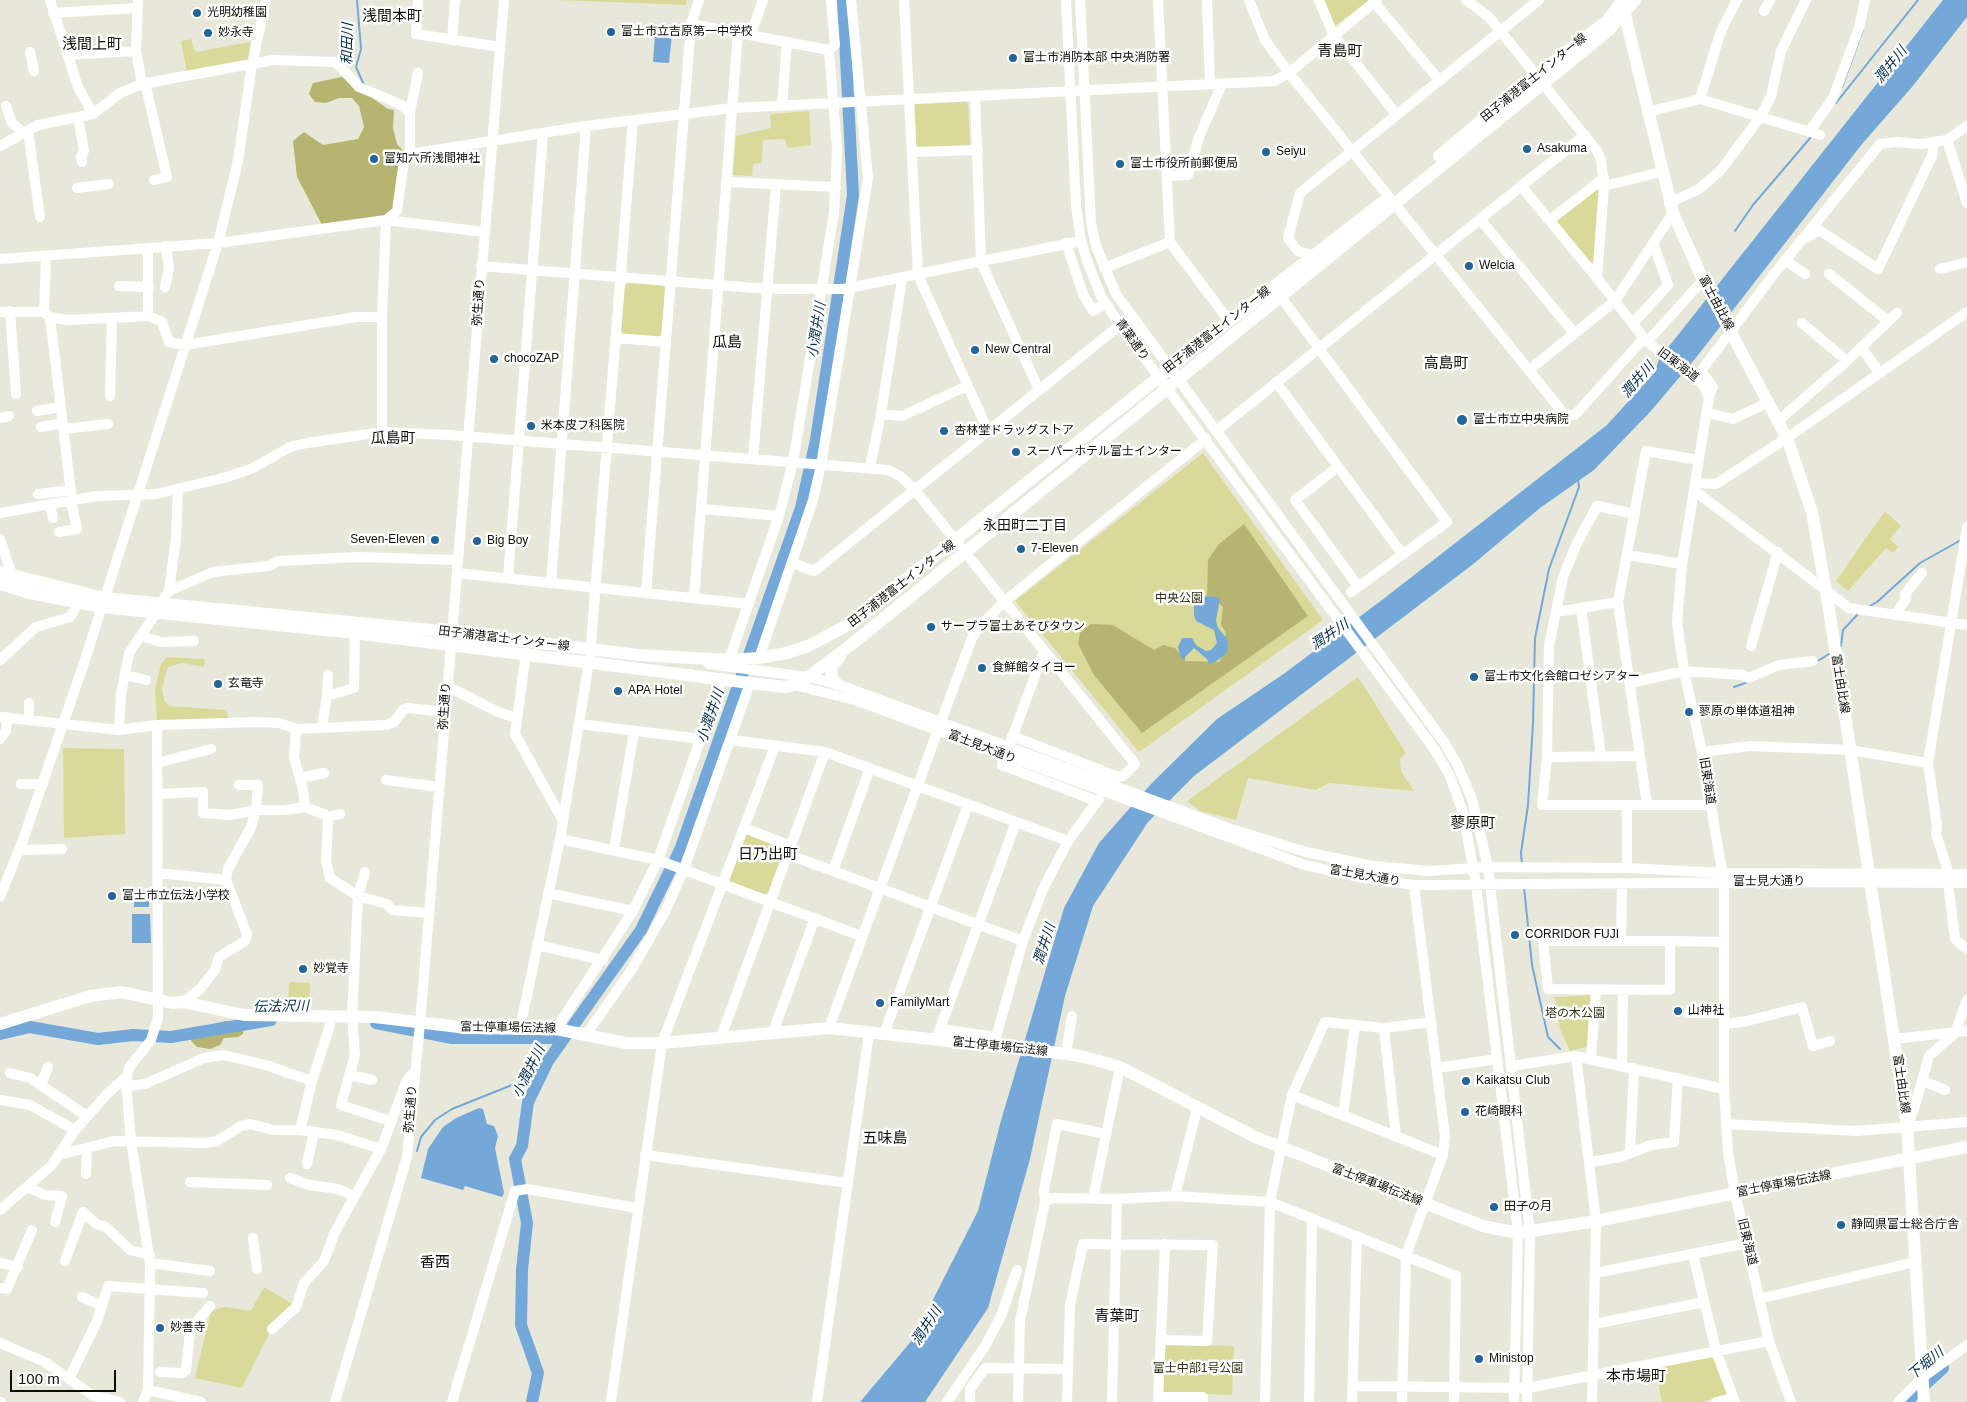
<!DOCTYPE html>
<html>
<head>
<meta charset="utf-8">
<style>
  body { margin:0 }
  #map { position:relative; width:1967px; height:1402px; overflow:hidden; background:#e8e8da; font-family:Arial,sans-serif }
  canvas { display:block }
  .scale { position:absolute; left:10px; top:1370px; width:106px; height:22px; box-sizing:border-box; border:2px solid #0e0e09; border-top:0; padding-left:6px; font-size:15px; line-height:18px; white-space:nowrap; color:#0e0e09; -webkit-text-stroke:4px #fff; paint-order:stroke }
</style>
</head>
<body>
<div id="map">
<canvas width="1967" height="1402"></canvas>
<div class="scale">100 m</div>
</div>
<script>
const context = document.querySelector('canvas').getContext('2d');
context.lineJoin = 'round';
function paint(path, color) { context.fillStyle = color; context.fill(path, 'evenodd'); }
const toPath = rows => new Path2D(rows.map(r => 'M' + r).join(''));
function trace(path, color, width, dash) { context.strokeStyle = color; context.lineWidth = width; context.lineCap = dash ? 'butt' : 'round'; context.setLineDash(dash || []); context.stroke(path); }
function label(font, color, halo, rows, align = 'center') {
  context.font = font + ' Arial,"Noto Sans JP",sans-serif'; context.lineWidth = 5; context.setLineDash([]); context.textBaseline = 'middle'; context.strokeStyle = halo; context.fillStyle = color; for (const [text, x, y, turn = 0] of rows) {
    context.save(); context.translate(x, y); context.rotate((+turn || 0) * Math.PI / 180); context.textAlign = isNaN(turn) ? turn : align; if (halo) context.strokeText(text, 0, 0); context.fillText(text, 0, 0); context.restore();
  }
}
const green = toPath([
  [556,0,687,0,686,5],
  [1322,0,1369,0,1335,26],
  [191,39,195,52,250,42,249,63,187,73,181,41],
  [966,102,968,104,970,144,967,146,918,148,915,145,913,108,916,104],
  [809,111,811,145,787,148,785,139,763,140,762,163,753,164,752,176,733,175,736,136,771,128,770,114],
  [1596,188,1600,192,1596,260,1591,263,1555,219],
  [629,282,662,285,666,289,661,335,658,338,624,334,621,330,625,286],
  [1203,453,1323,620,1139,752,1015,601],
  [1885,511,1901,526,1890,539,1898,547,1893,553,1886,548,1848,591,1836,581],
  [167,657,205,659,204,667,182,663,168,667,162,688,164,700,169,706,226,710,229,719,157,722,155,690,161,664],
  [1358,677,1406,753,1400,759,1401,771,1414,791,1329,783,1316,790,1248,778,1236,820,1200,811,1187,801],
  [63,748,124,749,125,834,64,838],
  [747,833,781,846,784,851,768,893,764,894,730,881,728,878,744,835],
  [289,982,310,983,309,1014,288,1013],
  [1594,995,1590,1046,1570,1051,1560,1029,1555,997],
  [264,1287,294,1305,269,1334,242,1388,195,1378,211,1311,225,1307,251,1311],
  [1163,1344,1234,1346,1232,1395,1161,1392],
  [1712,1357,1715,1358,1728,1396,1700,1402,1662,1402,1655,1368]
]);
const forest = toPath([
  [342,77,388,109,394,110,393,128,397,144,408,156,395,210,386,220,322,225,297,177,293,141,304,132,323,145,358,139,364,127,359,106,352,98,339,98,326,103,315,102,309,94,313,83],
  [1244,524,1308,616,1142,733,1094,675,1078,644,1080,633,1091,624,1113,625,1154,650,1163,645,1175,648,1185,661,1220,662,1226,633,1221,625,1223,607,1213,598,1207,596,1208,560,1219,544],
  [225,1021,244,1023,243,1034,238,1037,224,1038,220,1045,210,1049,197,1047,191,1041,195,1030]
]);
const water = toPath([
  [1943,0,1967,0,1967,17,1912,87,1862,144,1695,359,1650,412,1594,470,1540,508,1472,565,1194,776,1148,822,1093,906,1065,996,1030,1159,988,1308,925,1402,860,1402,913,1339,978,1211,1000,1124,1064,908,1099,843,1151,784,1217,719,1285,673,1382,600,1607,425,1655,372,1659,359],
  [655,34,672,35,669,63,653,62],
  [1207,596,1220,598,1216,621,1218,628,1228,640,1227,653,1215,662,1209,664,1207,659,1194,648,1185,657,1185,661,1180,656,1178,647,1182,638,1192,638,1196,645,1206,651,1211,650,1217,643,1214,630,1196,621,1194,615,1194,604,1197,599],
  [134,890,149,890,149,907,134,907],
  [132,914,150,914,151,943,132,943],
  [479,1108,483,1109,487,1124,494,1126,498,1136,495,1148,504,1193,502,1197,465,1186,463,1190,421,1178,428,1149,443,1127,456,1118]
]);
const stream = toPath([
  [357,0,361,49,356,67,364,85],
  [1842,87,1863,30],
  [1836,103,1918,0],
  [1735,231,1753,205,1811,137],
  [1868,607,1877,602,1920,563,1961,540],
  [1841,646,1843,630,1858,614],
  [1816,662,1829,654],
  [1734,687,1748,682],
  [1522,864,1521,853,1528,805,1533,723,1535,638,1549,569,1579,487,1578,480],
  [1524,887,1532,965,1548,1037,1560,1049],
  [417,1151,421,1137,435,1120,452,1109,522,1081,548,1061]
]);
const river = toPath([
  [376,1023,452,1038,564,1038],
  [0,1034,30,1027,98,1039,133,1035,171,1037,271,1020],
  [532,1402,538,1373,521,1325,522,1270,527,1223,515,1159,522,1146,528,1102,548,1061,641,930,680,850,801,508,816,440,853,195,843,0],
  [1906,1402,1943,1368]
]);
const minor = toPath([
  [50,0,78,87,93,114],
  [138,0,136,51,142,84],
  [418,0,416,34,500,47],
  [904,0,918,275,988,431],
  [1066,0,1076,205,1081,241,1089,266,1101,296,1120,325,1435,750,1449,774,1463,812,1476,884,1518,1233,1514,1402],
  [1080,0,1091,223,1096,246,1116,294,1444,742,1457,764,1472,799,1488,867,1530,1233,1527,1402],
  [1158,0,1170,242,1229,321],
  [1207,0,1210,84],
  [1249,0,1265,40,1289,73,1565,415,1575,415,1644,338],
  [1319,0,1333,34,1396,114],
  [1466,0,1489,17,1597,151,1601,160,1604,186,1597,278,1647,342,1694,376,1703,385,1709,397,1682,564,1677,622,1684,671,1702,752,1724,883,1724,1089,1728,1152,1735,1194,1769,1341,1791,1402],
  [1374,2,1439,80],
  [1764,11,1770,0],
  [53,13,137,8],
  [691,24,829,50,837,149,834,213,793,462,779,516,729,660],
  [751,34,763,0],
  [452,40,455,0],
  [829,50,835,45,831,0],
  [30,52,34,71],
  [68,55,136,51],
  [145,83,167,177,154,180],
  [975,96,981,262,1039,390],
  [1700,99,1721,31,1737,0],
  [782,105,787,42],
  [6,106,12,123,24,133],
  [1647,112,1700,99,1820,135],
  [78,117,84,151,81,156,82,162],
  [28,131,40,217],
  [1809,132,1833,98,1859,28,1865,0],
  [1947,140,1967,203],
  [0,146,38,125,93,114,120,93,142,84,273,60,336,62,359,87,400,104,410,112],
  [913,152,978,150],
  [410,154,410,112,418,73],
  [1167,176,1188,175,1199,137,1222,84],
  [728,182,836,187],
  [1521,186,1597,278],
  [1604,186,1661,172],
  [77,188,109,184],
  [1669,203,1699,189,1721,170,1761,116,1771,96,1781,51,1806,0],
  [1480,219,1574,333],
  [1550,220,1604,178],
  [1808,237,1819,230,1878,269,1932,156,1934,143],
  [1066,243,1083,294,1093,311,1105,303],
  [148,248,148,316],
  [1311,255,1298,251,1288,238,1300,193,1539,0],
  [0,259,218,243,386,220,484,232],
  [1785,260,1805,274],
  [481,266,768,289,844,289,1081,241],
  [1104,268,1170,242],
  [1940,269,1967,262],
  [1829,274,1888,321],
  [119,286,149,287],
  [165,287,169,268,166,246],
  [1281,297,1447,522,1351,592],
  [10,311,16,394],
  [0,312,44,312,50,317,67,320,149,316,162,322,169,342,185,345,356,317,382,317],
  [44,312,46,256],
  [50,317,72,501],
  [1633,323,1668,285,1653,243],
  [1802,323,1847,361],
  [616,338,666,342],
  [1647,342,1703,280],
  [1861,347,1879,372],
  [1529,370,1615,301,1673,213],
  [1276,382,1403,555],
  [110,396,112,318],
  [1709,397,1713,387,1701,371,1774,274,1880,144,1897,142,1921,144,1947,140,1967,126],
  [37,411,61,407],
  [1708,413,1733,419,1769,402],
  [881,414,902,416,967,386],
  [0,418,9,416],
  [1778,421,1847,361,1897,313],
  [41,427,63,423],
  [64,429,108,424],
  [1216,431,1585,135],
  [382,432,382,317,386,220,397,211,404,160,410,154,586,126,733,108,1274,81,1289,73,1377,0],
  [753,459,776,185],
  [870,467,881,414,902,279],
  [1338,467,1295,500,1358,586],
  [1697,483,1716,484,1787,438,1967,312],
  [1695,491,1849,608,1967,625],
  [38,494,71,490],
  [50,505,53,518],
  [702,509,779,516],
  [0,513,97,496,156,494,227,477,253,468,290,447,307,443,382,432,450,435,888,470,900,476,915,490,1135,764,1123,776,1118,777,1012,736],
  [1635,514,1597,506,1577,543,1563,577,1549,645,1547,757,1542,805,1711,805],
  [59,532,77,529,71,501],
  [0,539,12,575],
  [1627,555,1682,564],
  [793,563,814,571,1120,325],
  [457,573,749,604],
  [508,578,543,133],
  [551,583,586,126],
  [169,591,176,538,178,489],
  [646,593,691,24,699,0],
  [694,598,738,32],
  [161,603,169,591,213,572,268,566,279,561,358,557,458,560],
  [1581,608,1601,756],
  [1556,612,1618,602],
  [1895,615,1906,599,1905,594,1922,573],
  [141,636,161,642,194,641],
  [1751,646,1778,552],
  [526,653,515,734,563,821],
  [759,658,813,500,821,465,868,178,851,0],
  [0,660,36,627,70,617,78,604],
  [708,664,808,677,837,684,1231,829,1306,852,1372,866,1430,871,1488,867,1627,868,1723,873,1967,874],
  [125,675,146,680],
  [1630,683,1684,671,1743,675,1748,678,1779,665,1813,661],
  [794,685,855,700,1305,865,1364,878,1414,885,1787,882,1967,883],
  [447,686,498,712,516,718],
  [327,696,328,675],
  [0,717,119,730,157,725,259,722,279,723,296,729,386,725,394,722,403,710,408,708,445,712],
  [29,720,29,703],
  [579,724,702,739],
  [322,727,327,696,354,688,355,633],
  [119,730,121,694,129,653,157,612],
  [0,739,6,731,7,717],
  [731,740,825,752,1068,841],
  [1011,741,1044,651],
  [1702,752,1750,746,1850,750,1928,763],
  [1005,756,1002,765,1097,801],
  [1547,757,1639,756],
  [157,763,211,749],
  [300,778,324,773],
  [386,780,439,787],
  [21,784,43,784],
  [157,794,203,792,203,813,230,815,256,810,258,785,239,785],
  [1647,805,1618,602,1646,451,1699,460],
  [1627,806,1627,868],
  [305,807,326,815,328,820,326,861,330,878,358,896,352,1016,355,1055,341,1105,390,1121],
  [327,817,340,814],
  [744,828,791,846],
  [560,839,658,860,861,936],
  [614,849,634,732],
  [19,850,62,849],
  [787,854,1023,941],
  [833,871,870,768],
  [365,872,358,896,387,904,392,910,429,913],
  [158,873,226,880],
  [1949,874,1936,834,1937,826,1928,763,1967,527],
  [1948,883,1955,939,1967,949],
  [548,893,633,911],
  [0,897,24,837,84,663,218,243,238,161,252,64,266,0],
  [1621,940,1622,884],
  [1670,941,1670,990,1548,989,1543,941,1670,941,1724,942],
  [537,945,603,960],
  [183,1002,199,990,215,970,219,957,245,941,247,934,226,880,228,869,251,827,256,810,285,810,305,807,303,790,294,757,296,729],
  [1687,1013,1725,1013],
  [1726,1024,1747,1021,1802,1007,1813,1046,1830,1041],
  [520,1028,560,839,590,656,633,121],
  [829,1028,939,727,972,638,980,626,1005,601,1206,439],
  [1384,1028,1396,1137],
  [556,1029,633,911,658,860,722,678],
  [940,1029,996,1037,1023,941,1043,889,1068,841,1099,799],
  [773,1032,815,918],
  [884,1034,968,805],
  [938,1034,1016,822],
  [586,1035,632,969,666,910,684,869,750,683],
  [721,1037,825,752],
  [1894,1039,1967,1031],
  [1066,1054,1072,1016],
  [1576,1056,1596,1221,1592,1402],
  [1591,1058,1596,990],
  [1622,1065,1623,990],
  [1511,1066,1576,1056,1724,1089],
  [1437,1068,1497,1059],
  [10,1073,30,1078,87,1116],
  [350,1075,372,1080],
  [1923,1081,1945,1090],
  [41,1085,48,1067],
  [126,1086,145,1084,204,1058,223,1055,266,1065,312,1081],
  [1292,1095,1443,1155],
  [0,1100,30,1105,75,1130],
  [1343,1115,1355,1025],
  [1726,1124,1857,1131,1967,1122],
  [1907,1126,1914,1109,1929,1056,1955,1033,1967,1000],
  [300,1130,312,1081,330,1025,330,1017],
  [1630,1153,1634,1068],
  [58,1155,114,1141,205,1143,217,1141,241,1126,250,1124,274,1130,300,1130,337,1135,381,1149],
  [645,1155,848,1183],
  [1590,1162,1620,1157,1651,1145,1674,1142,1678,1078],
  [307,1164,314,1132],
  [86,1174,87,1149],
  [290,1178,309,1185,338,1189,354,1196],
  [190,1182,267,1185],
  [27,1187,45,1195,62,1196,55,1222],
  [1175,1196,1197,1109],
  [1093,1198,1120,1067],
  [1045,1202,1044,1190,1057,1124,1106,1134],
  [0,1210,52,1165,75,1130,108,1093,127,1076],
  [253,1238,257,1269],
  [1693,1254,1716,1351,1735,1402],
  [65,1261,83,1212,96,1224,106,1227,130,1250,150,1255],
  [0,1263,18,1267],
  [150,1263,210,1271],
  [1595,1273,1748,1243],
  [0,1288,7,1289,32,1230],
  [82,1297,102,1306],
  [1759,1299,1915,1262],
  [1594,1324,1704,1302],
  [272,1329,296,1307,304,1283,324,1261,335,1232,381,1149,405,1085,410,1076,414,1074],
  [0,1343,45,1362,92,1395,120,1402],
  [160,1372,182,1373,186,1370,190,1330,210,1306],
  [69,1379,97,1321,108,1286,203,1293],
  [1353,1386,1527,1388,1769,1341],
  [148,1390,201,1402],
  [1158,1397,1203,1397,1203,1402],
  [0,1402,1,1402],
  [143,1402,148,1390,150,1263,131,1141,126,1082,129,1068,151,1040,158,1018,157,725],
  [335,1402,407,1157,420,1024,504,0],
  [452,1402,515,1191,527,1189,637,1208],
  [611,1402,662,1043,775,746],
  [817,1402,869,1033],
  [947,1402,985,1346,1001,1316,1017,1270],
  [970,1402,970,1389,985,1368,1068,1369],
  [1018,1402,1020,1321,1045,1202,1052,1198,1117,1199,1175,1196,1270,1202,1456,1276,1454,1402],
  [1067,1402,1070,1305,1083,1244,1213,1245,1207,1341,1160,1340],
  [1112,1402,1117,1199],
  [1158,1402,1165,1244],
  [1265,1402,1270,1202,1292,1095,1325,1022,1384,1028,1431,1022],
  [1309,1402,1312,1219],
  [1352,1402,1357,1236],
  [1402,1402,1406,1255,1443,1155,1445,1137,1414,885],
  [1716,1402,1733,1398],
  [1898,1402,1922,1378,1967,1345]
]);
const major = toPath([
  [1623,7,1673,213,1703,280,1787,438,1812,512,1829,609,1907,1126,1924,1402],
  [1439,156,1536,75,1607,21,1623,0],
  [0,572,104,598,451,632,638,655,729,660,759,658,787,653,808,646,850,624,1229,321,1383,202],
  [25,592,102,607,355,633,750,683,786,687,794,685,808,677,852,644,1609,30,1635,0],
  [837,684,833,680,831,671,832,665,840,657],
  [0,1024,90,996,122,992,172,1003,183,1002,244,1015,375,1017,467,1028,556,1029,626,1043,662,1043,829,1028,1060,1053,1085,1057,1120,1067,1255,1137,1483,1226,1518,1233,1596,1221,1967,1147]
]);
const highway = toPath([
  [0,583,34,593]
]);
const markers = [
  [197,13,5,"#23659a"],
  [611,32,5,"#23659a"],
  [208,33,5,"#23659a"],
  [1013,58,5,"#23659a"],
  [1527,149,5,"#23659a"],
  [1266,152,5,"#23659a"],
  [374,159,5,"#23659a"],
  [1120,164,5,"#23659a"],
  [1469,266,5,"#23659a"],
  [975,350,5,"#23659a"],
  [494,359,5,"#23659a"],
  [1462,420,6,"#23659a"],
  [531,426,5,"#23659a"],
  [944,431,5,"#23659a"],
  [1016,452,5,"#23659a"],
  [435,540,5,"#23659a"],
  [477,541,5,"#23659a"],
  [1021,549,5,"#23659a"],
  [931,627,5,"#23659a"],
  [982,668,5,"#23659a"],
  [1474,677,5,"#23659a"],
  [218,684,5,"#23659a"],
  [618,691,5,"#23659a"],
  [1689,712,5,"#23659a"],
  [112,896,5,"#23659a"],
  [1515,935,5,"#23659a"],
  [303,969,5,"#23659a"],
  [880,1003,5,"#23659a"],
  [1678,1011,5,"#23659a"],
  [1466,1081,5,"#23659a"],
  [1465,1112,5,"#23659a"],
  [1494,1207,5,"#23659a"],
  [1841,1225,5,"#23659a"],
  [160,1328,5,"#23659a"],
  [1479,1359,5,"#23659a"]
];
const poiNames = [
  ["光明幼稚園",207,13],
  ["富士市立吉原第一中学校",621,32],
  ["妙永寺",218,33],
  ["富士市消防本部 中央消防署",1023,58],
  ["Asakuma",1537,149],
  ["Seiyu",1276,152],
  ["富知六所浅間神社",384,159],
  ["富士市役所前郵便局",1130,164],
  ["Welcia",1479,266],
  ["New Central",985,350],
  ["chocoZAP",504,359],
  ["富士市立中央病院",1473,420],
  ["米本皮フ科医院",541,426],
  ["杏林堂ドラッグストア",954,431],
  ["スーパーホテル富士インター",1026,452],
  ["Seven-Eleven",425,540,"right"],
  ["Big Boy",487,541],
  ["7-Eleven",1031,549],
  ["サープラ富士あそびタウン",941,627],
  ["食鮮館タイヨー",992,668],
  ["富士市文化会館ロゼシアター",1484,677],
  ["玄竜寺",228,684],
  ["APA Hotel",628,691],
  ["蓼原の単体道祖神",1699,712],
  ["富士市立伝法小学校",122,896],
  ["CORRIDOR FUJI",1525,935],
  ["妙覚寺",313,969],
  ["FamilyMart",890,1003],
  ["山神社",1688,1011],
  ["Kaikatsu Club",1476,1081],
  ["花崎眼科",1475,1112],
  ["田子の月",1504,1207],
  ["静岡県富士総合庁舎",1851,1225],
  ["妙善寺",170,1328],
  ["Ministop",1489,1359]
];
const streetNames = [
  ["田子浦港富士インター線",1534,78,-39],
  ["弥生通り",479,302,-86],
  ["富士由比線",1716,303,62],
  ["田子浦港富士インター線",1217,330,-38],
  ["青葉通り",1132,340,54],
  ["旧東海道",1678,365,37],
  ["田子浦港富士インター線",902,584,-38],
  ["田子浦港富士インター線",504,639,7],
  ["富士由比線",1840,684,81],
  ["弥生通り",445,706,-86],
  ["富士見大通り",982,747,21],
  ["旧東海道",1707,781,81],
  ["富士見大通り",1365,876,10],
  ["富士見大通り",1769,882],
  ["富士停車場伝法線",508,1028,1],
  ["富士停車場伝法線",1000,1047,6],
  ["富士由比線",1901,1084,82],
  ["弥生通り",411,1109,-85],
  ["富士停車場伝法線",1784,1184,-11],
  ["富士停車場伝法線",1377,1185,21],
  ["旧東海道",1747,1242,77]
];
const parkNames = [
  ["中央公園",1179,599],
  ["塔の木公園",1575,1014],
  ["富士中部1号公園",1198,1369]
];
const waterNames = [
  ["和田川",348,44,-89],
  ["潤井川",1891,65,-51],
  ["小潤井川",817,330,-81],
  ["潤井川",1638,380,-49],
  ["潤井川",1330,635,-34],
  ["小潤井川",711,716,-71],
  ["潤井川",1045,944,-72],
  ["伝法沢川",281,1007,-1],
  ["小潤井川",529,1072,-64],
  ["潤井川",927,1326,-57],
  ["下堀川",1926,1364,-40]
];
const neighbourhoodNames = [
  ["永田町二丁目",1025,526]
];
const quarterNames = [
  ["浅間本町",392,17],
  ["浅間上町",92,45],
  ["青島町",1340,52],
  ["瓜島",727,343],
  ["高島町",1446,364],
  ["瓜島町",393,439],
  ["蓼原町",1473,824],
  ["日乃出町",768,855],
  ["五味島",885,1139],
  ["香西",435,1263],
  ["青葉町",1117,1317],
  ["本市場町",1636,1377]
];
paint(green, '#d9da99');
paint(forest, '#b5b571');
paint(water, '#73a8d8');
trace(stream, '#73a8d8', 2);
trace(river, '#73a8d8', 12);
trace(minor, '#fff', 10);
trace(major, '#fff', 12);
trace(highway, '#fff', 14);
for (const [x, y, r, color] of markers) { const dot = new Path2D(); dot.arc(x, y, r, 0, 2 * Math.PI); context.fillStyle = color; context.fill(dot); trace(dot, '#fff', 2); }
label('12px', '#0e0e09', '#fff', poiNames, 'left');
label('12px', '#0e0e09', '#fff', streetNames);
label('12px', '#313112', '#fff', parkNames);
label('italic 14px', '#052e4e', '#fff', waterNames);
label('14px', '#0e0e09', '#fff', neighbourhoodNames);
label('15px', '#0e0e09', '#fff', quarterNames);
</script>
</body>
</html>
